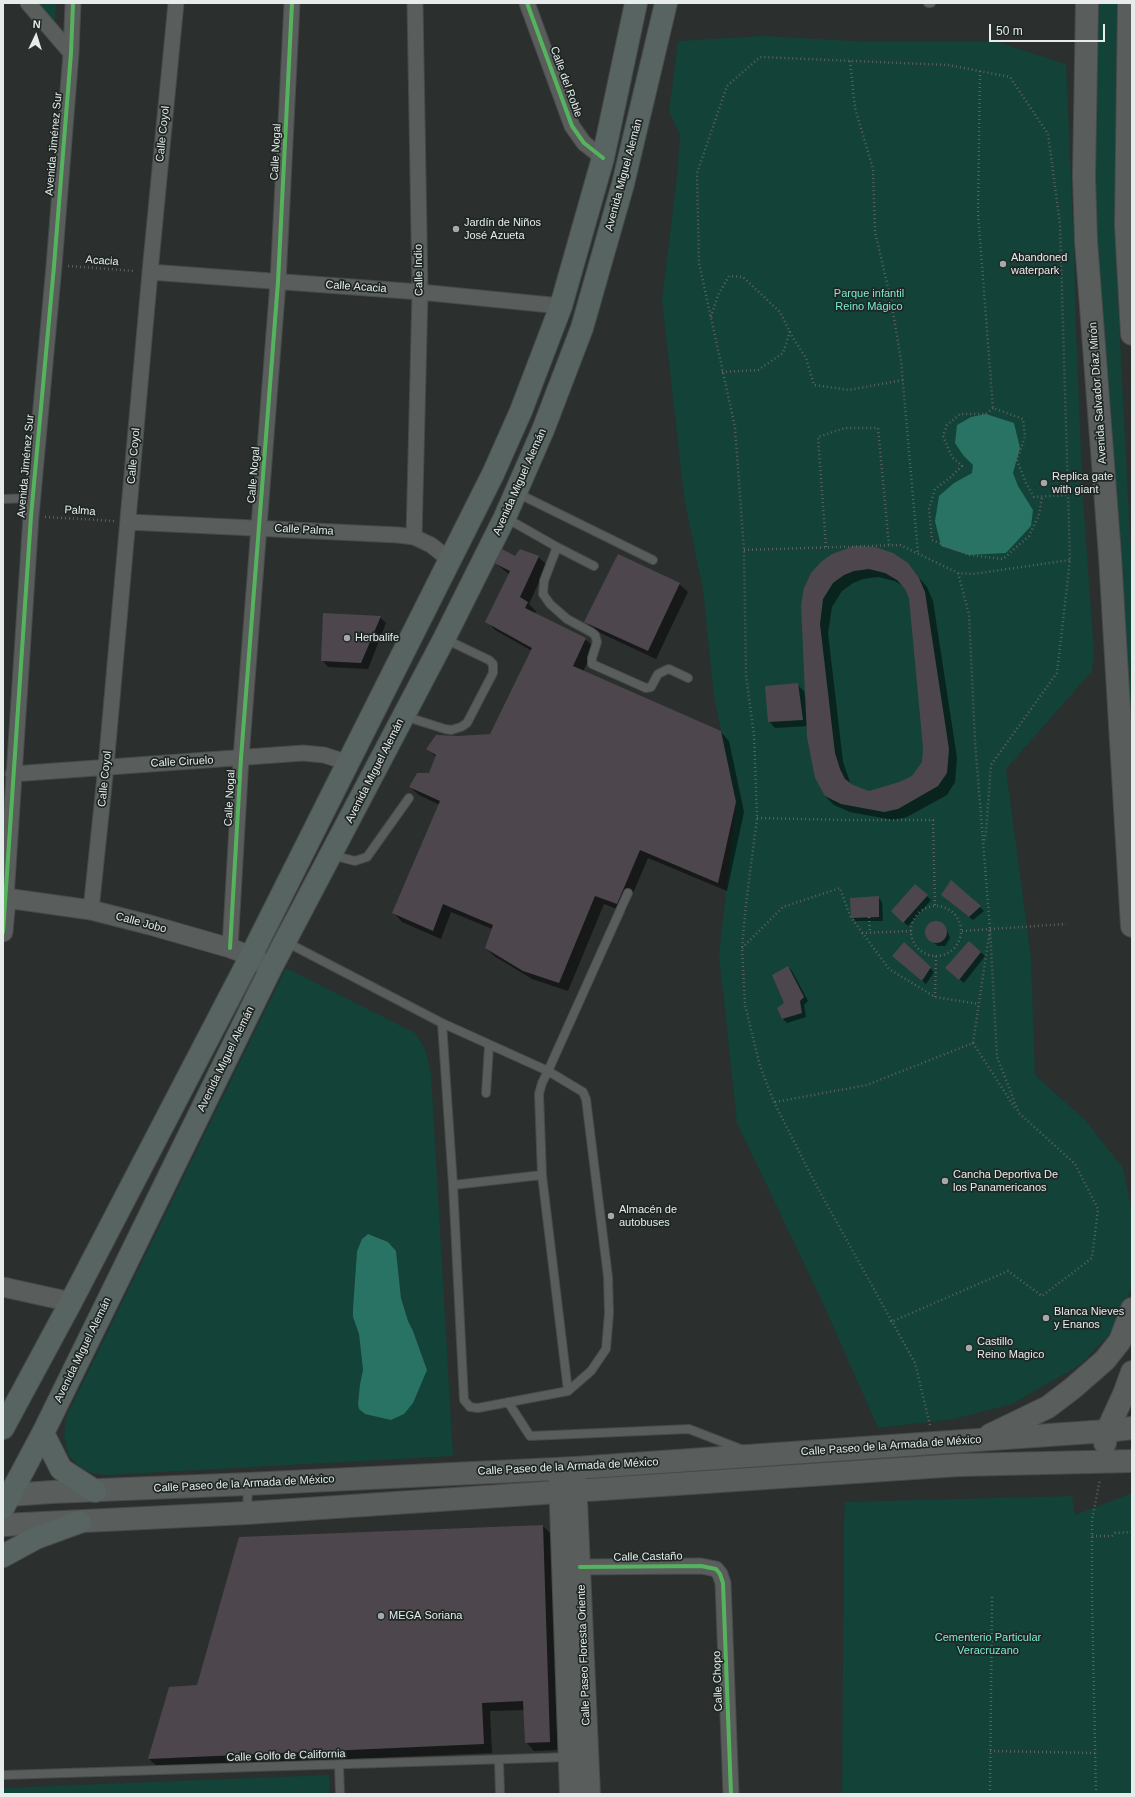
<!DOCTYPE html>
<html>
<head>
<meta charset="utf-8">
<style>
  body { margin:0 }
  #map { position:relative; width:1135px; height:1797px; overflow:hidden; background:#2b2f2e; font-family:Arial,sans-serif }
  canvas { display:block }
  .frame { position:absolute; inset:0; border:4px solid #e6ecea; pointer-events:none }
  .north { position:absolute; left:16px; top:16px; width:40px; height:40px; -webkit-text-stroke:3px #1f2725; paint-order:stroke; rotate:4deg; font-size:11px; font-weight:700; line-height:16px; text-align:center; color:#e6ecea }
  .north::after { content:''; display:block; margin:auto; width:14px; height:18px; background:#e6ecea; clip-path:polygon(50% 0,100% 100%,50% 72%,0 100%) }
  .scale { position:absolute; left:989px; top:24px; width:116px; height:18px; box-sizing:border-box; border:2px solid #e6ecea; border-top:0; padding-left:5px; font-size:12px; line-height:14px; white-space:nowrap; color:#e6ecea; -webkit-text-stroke:3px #1f2725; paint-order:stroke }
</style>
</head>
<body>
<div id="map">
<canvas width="1135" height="1797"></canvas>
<div class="frame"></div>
<div class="north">N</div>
<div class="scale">50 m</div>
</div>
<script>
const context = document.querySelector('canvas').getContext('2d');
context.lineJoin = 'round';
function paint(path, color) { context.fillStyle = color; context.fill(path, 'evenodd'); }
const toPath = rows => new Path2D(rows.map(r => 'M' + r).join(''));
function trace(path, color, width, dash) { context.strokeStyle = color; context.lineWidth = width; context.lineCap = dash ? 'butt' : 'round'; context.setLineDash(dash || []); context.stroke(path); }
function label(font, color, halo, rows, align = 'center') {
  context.font = font + ' Arial,sans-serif'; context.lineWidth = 3.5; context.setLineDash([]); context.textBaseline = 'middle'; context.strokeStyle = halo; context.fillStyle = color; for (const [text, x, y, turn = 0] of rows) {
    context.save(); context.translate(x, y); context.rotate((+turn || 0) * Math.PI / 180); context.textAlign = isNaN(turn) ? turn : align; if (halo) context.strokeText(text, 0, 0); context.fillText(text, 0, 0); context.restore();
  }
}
const green = toPath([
  [34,3,56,3,55,26],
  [1094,3,1117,3,1116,260,1132,576,1132,768,1094,273],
  [763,36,872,42,997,42,1066,64,1074,249,1076,331,1083,497,1094,655,1092,671,1006,769,1031,958,1035,1075,1085,1120,1123,1168,1132,1211,1132,1285,1118,1326,1080,1365,1012,1404,954,1419,878,1428,820,1297,737,1123,719,955,736,802,714,697,703,590,684,497,662,300,677,176,680,135,669,111,678,41],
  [286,968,415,1033,425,1049,431,1073,453,1456,107,1475,92,1473,79,1467,68,1454,64,1435,66,1417],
  [365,1235,372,1235,388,1242,396,1251,401,1298,408,1321,413,1331,427,1370,358,1404,360,1384,363,1370,359,1334,353,1317,353,1308,357,1251],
  [1132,1493,1132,1794,842,1794,844,1526,845,1502,1072,1496,1075,1515],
  [329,1775,330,1794,3,1794,3,1788]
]);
const water = toPath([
  [986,414,1014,423,1020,448,1013,473,1018,486,1033,510,1031,526,1006,553,969,555,941,546,935,521,939,496,954,483,972,473,973,465,963,455,955,443,957,425,971,417],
  [368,1234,388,1242,396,1251,401,1298,408,1321,413,1331,427,1370,413,1403,404,1414,391,1420,365,1414,359,1409,358,1404,360,1384,363,1370,359,1334,353,1317,353,1308,357,1251,362,1239]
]);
const shadow = toPath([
  [515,557,538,557,547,565,529,604,536,611,535,614,585,639,594,647,583,672,721,732,729,741,744,812,727,891,648,858,625,912,604,904,568,991,532,979,494,956,486,948,492,929,451,912,441,939,402,922,394,913,440,805,419,795,410,787,429,774,436,757,428,749,459,737,490,735,532,651,495,630,487,621,509,574,495,563],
  [907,564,927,587,933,601,957,758,955,782,947,795,907,817,893,820,850,812,834,805,825,796,808,726,775,728,769,721,797,684,804,691,805,696,806,696,812,574],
  [878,577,895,581,904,587,910,598,924,748,923,762,912,777,882,789,869,792,851,785,843,762,828,633,832,607,842,591,853,583,863,579],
  [679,584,688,592,656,659,594,630,585,621],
  [380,617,386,623,368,669,328,667,322,660],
  [915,885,931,900,908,926,896,915],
  [878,897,882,902,883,921,856,921,852,917],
  [946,899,980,907,984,911,973,920],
  [934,923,943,925,947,930,950,938,945,946,938,946,928,938,926,932,929,926],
  [980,952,985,956,964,983,951,972],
  [898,960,930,968,934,972,926,984],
  [788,967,792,971,808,1001,804,1005,806,1017,787,1023,783,1019,778,1008,785,1004],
  [543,1526,551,1534,558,1750,534,1751,526,1742,525,1710,490,1711,492,1753,158,1767,149,1759,198,1686]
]);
const building = toPath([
  [854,546,875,547,893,553,908,563,919,578,925,592,949,749,947,773,938,786,898,809,884,812,841,804,825,796,815,778,807,737,801,605,804,588,811,573,821,562,832,554],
  [869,569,885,573,897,580,905,589,909,598,923,748,922,762,912,776,899,782,869,791,853,785,845,779,840,769,835,753,820,624,823,599,833,583,844,575,854,571],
  [502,549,515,556,520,549,539,556,520,597,528,602,525,608,586,638,573,666,721,731,736,802,718,883,640,850,617,904,595,896,559,983,523,971,485,948,493,925,443,904,433,931,392,913,440,801,409,787,417,773,429,773,436,755,426,749,436,735,459,736,490,734,532,648,485,622,510,571,494,563],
  [618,554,680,583,648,651,584,622],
  [323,613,381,616,361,663,321,661],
  [798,683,803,720,768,722,765,686],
  [951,880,981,906,969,917,941,895],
  [915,884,928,895,903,923,891,911],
  [879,896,879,917,851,918,850,898],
  '925 932a11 11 0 1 1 22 0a11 11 0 1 1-22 0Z',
  [969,941,981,952,959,980,945,968],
  [904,942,931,967,922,981,892,956],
  [788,966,804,997,800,1001,802,1013,782,1019,777,1008,784,1003,772,975],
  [543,1525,550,1742,525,1743,523,1701,482,1703,484,1744,148,1759,169,1687,197,1685,239,1537]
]);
const path = toPath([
  [850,61,855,108,873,169,875,232,891,300,901,360,918,554],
  [980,71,978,213,993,408,1023,419,1025,436,1017,460,1026,483,1034,497,1068,495],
  [68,266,135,271],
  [711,317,718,295,729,276,743,277,780,312,793,338,806,358,814,385,849,390,903,380],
  [722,372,758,370,783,353,790,331],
  [993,408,986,414,960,414,947,425,943,436,952,457,962,466,951,477,935,489,929,509,932,540,969,555,1003,559,1029,536,1039,515,1042,497],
  [45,517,114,521],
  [826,547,818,437,845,428,878,428,889,545],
  [744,550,900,545,958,573,973,574,1070,560],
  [757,818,847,820,933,820,935,906],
  '911 931a25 25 0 1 1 50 0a25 25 0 1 1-50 0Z',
  [869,917,870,933],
  [962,931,1066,924],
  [862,933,911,931],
  [742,948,783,907,840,888,850,916,889,969,935,997,979,1004],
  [935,997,936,956],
  [973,1043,1015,1108],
  [775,1102,867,1085,973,1043,990,929,975,741,969,614,958,573],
  [891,1321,891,1322,1008,1271,1042,1296,1092,1258,1098,1209,1075,1164,1019,1113,997,1057,990,929],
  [930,1425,915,1363,815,1183,774,1102,760,1066,745,1005,742,948,746,904,757,818,754,735,746,675,744,550,735,427,699,263,697,173,727,86,760,57,948,65,1010,77,1048,134,1060,224,1070,560,1057,673,991,765,986,832,984,843],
  [1092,1536,1112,1536,1115,1533,1132,1532],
  [990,1751,1095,1753],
  [990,1794,992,1597],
  [1096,1794,1092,1598,1092,1520,1100,1479]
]);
const service = toPath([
  [928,3,931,3],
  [517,493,653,560],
  [3,499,32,498],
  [506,518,557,547,544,581,543,594,550,604,567,619,591,632,595,635,597,642,592,658,592,664,646,688,651,687,658,674,666,670,669,669,688,678],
  [557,547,594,566],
  [404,716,445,729,451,730,461,727,467,723,493,673,493,664,489,660,445,639],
  [331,855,355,861,367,857,409,798],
  [286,942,442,1023,453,1185,464,1400,470,1407,478,1408,568,1391],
  [442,1023,548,1071,583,1092,586,1099,608,1277,609,1313,606,1349,591,1371,568,1391,542,1175,539,1094,542,1083,548,1071,628,893],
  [486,1093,489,1046],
  [453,1185,542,1175],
  [508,1402,530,1436,689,1429,743,1450],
  [247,1512,248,1485],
  [499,1760,500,1794],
  [339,1765,340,1794],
  [3,1775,570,1757]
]);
const minor = toPath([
  [28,3,71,53],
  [527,3,572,126,584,143,603,158],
  [150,272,420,292,561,306],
  [128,522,398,535,414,537,431,545,450,560],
  [414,537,420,292,415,3],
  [13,774,303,753,324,755,349,763],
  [6,898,31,516,54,266,71,53,73,3],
  [91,910,106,766,150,272,176,3],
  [230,948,241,758,278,282,292,3],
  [580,1567,701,1566,716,1569,720,1574,723,1583,731,1794]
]);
const tertiary = toPath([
  [3,932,6,898,91,910,150,925,230,948,251,956,271,968],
  [3,1287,71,1302]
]);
const secondary = toPath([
  [1087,3,1084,176,1086,241,1110,556,1132,926],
  [1129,3,1126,225,1132,334],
  [990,1435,1048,1407,1073,1388,1105,1360,1120,1341,1132,1309],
  [1105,1443,1107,1431,1124,1394,1132,1372],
  [560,1478,571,1794],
  [575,1478,589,1794],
  [3,1497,10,1495,52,1492,248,1484,575,1468,1107,1431,1132,1428],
  [3,1525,247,1513,959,1465,1132,1461]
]);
const primary = toPath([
  [3,1428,71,1302,251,956,493,474,521,411,561,306,603,158,636,3],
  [43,1433,61,1469,95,1491],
  [3,1508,43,1433,271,968,444,639,505,517,543,430,582,328,623,184,666,3],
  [3,1556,36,1538,80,1522]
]);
const cycleway = toPath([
  [527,3,572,126,584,143,603,158],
  [3,932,31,516,54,266,71,53,73,3],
  [230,948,241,758,278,282,292,3],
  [580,1567,701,1566,716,1569,720,1574,723,1583,731,1794]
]);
const markers = [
  [456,229,4,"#a5aaa8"],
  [1003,264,4,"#a5aaa8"],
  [1044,483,4,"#a5aaa8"],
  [347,638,4,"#a5aaa8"],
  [945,1181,4,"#a5aaa8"],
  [611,1216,4,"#a5aaa8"],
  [1046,1318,4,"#a5aaa8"],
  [969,1348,4,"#a5aaa8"],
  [381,1616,4,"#a5aaa8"]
];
const streetNames = [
  ["Calle del Roble",566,82,70],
  ["Calle Coyol",163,134,-84],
  ["Avenida Jiménez Sur",54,144,-85],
  ["Calle Nogal",276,152,-87],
  ["Avenida Miguel Alemán",624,175,-75],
  ["Acacia",102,261,4],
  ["Calle Indio",419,270,-91],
  ["Calle Acacia",356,287,4],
  ["Avenida Salvador Díaz Mirón",1098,393,-94],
  ["Calle Coyol",134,456,-85],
  ["Avenida Jiménez Sur",26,466,-85],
  ["Calle Nogal",254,475,-85],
  ["Avenida Miguel Alemán",520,482,-66],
  ["Palma",80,511,4],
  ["Calle Palma",304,530,3],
  ["Calle Ciruelo",182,762,-3],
  ["Avenida Miguel Alemán",375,771,-63],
  ["Calle Coyol",105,779,-84],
  ["Calle Nogal",230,798,-87],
  ["Calle Jobo",141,923,15],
  ["Avenida Miguel Alemán",226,1059,-64],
  ["Avenida Miguel Alemán",83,1350,-64],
  ["Calle Paseo de la Armada de México",891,1446,-4],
  ["Calle Paseo de la Armada de México",568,1467,-3],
  ["Calle Paseo de la Armada de México",244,1484,-3],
  ["Calle Castaño",648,1557,-1],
  ["Calle Paseo Floresta Oriente",584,1655,-92],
  ["Calle Chopo",718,1681,-92],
  ["Calle Golfo de California",286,1756,-2]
];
const poiNames = [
  ["Jardín de Niños",464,223],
  ["José Azueta",464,236],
  ["Abandoned",1011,258],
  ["waterpark",1011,271],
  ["Replica gate",1052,477],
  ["with giant",1052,490],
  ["Herbalife",355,638],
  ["Cancha Deportiva De",953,1175],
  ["los Panamericanos",953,1188],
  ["Almacén de",619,1210],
  ["autobuses",619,1223],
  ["Blanca Nieves",1054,1312],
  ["y Enanos",1054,1325],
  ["Castillo",977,1342],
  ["Reino Magico",977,1355],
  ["MEGA Soriana",389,1616]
];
const parkNames = [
  ["Parque infantil",869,294],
  ["Reino Mágico",869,307],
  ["Cementerio Particular",988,1638],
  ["Veracruzano",988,1651]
];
paint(green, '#124238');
paint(water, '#287364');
paint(shadow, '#0007');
paint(building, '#4d474d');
trace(service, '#464a49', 10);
trace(minor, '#464a49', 17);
trace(tertiary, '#464a49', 21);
trace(secondary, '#464a49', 24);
trace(primary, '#464a49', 24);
trace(path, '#5f6161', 2.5, [1, 3]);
trace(service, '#595d5c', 8);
trace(minor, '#595d5c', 15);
trace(tertiary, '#595d5c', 19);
trace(secondary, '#595d5c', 22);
trace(primary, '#576461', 22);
trace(cycleway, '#56b35d', 4);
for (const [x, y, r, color] of markers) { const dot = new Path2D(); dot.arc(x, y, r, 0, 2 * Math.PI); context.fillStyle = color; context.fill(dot); trace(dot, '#1f2725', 1.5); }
label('11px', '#e6ecea', '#1f2725', streetNames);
label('11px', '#e6ecea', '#1f2725', poiNames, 'left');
label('11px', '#79ecd2', '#1f2725', parkNames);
</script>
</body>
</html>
